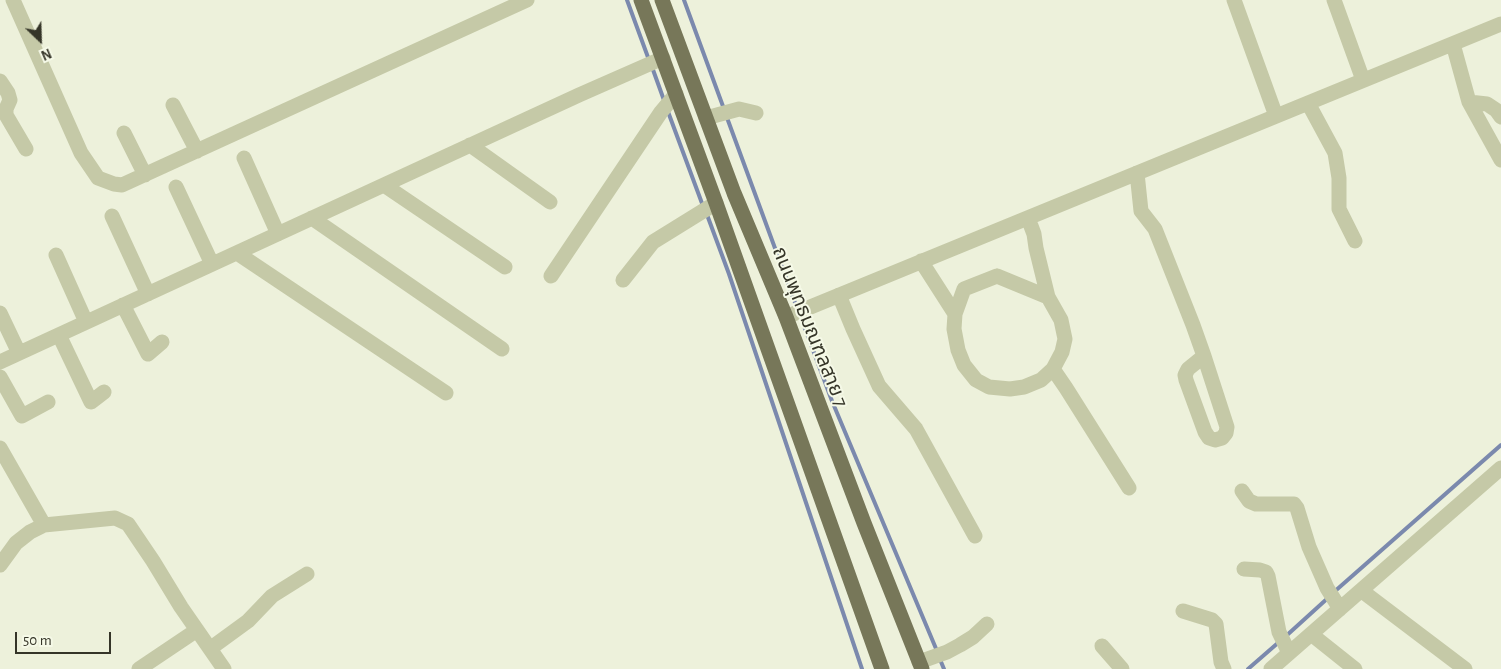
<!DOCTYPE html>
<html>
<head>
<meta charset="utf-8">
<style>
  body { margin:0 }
  #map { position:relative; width:1501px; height:669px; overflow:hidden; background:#edf1db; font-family:"Alegreya Sans",sans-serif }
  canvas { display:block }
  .north { position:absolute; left:15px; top:15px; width:50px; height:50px; -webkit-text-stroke:4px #f5f9e7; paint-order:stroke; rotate:156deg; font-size:14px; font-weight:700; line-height:20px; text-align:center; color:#353528 }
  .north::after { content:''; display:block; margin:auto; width:18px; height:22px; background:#353528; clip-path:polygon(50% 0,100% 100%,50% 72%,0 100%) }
  .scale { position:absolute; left:15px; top:632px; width:96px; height:22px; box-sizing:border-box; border:2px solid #353528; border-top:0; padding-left:6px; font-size:15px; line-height:18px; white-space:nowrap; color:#353528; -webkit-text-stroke:4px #f5f9e7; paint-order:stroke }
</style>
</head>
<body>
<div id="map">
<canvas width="1501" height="669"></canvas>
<div class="north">N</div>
<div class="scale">50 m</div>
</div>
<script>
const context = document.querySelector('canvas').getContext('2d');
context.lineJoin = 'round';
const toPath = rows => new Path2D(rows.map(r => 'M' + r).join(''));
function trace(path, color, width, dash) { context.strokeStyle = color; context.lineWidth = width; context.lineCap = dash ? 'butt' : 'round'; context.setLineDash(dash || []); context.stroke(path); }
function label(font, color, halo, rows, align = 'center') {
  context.font = font + ' "Alegreya Sans","Noto Sans Thai",sans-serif'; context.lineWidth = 4; context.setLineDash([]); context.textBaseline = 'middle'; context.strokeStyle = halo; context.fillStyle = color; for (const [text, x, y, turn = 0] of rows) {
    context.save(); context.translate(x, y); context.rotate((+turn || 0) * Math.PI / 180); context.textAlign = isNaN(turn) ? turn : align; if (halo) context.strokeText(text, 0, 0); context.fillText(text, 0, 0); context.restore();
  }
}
const stream = toPath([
  [627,0,649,60],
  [684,0,724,109],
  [652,67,665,103],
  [667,109,703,206],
  [726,115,797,308],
  [706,212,729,274,862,669],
  [800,315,832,401,937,651],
  [1334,592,1501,445],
  [1286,636,1329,597],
  [939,657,944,669],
  [1248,669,1279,642]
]);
const minor = toPath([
  [13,0,81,153,98,178,114,184,122,185,527,0],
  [1234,0,1276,116],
  [1334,0,1363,80],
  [1453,44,1469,102,1501,160],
  [0,81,8,93,10,100,6,109,6,115,26,149],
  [1469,102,1487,104,1496,110,1501,117],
  [1308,103,1335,153,1339,178,1339,209,1355,241],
  [173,105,197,151],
  [706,118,739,109,756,113],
  [124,133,145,175],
  [470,145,550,202],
  [244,158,278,234],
  [1137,173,1141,211,1155,229,1193,325,1204,356,1227,427,1226,433,1222,438,1215,440,1209,438,1205,432,1186,380,1185,375,1188,369,1204,356],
  [384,185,505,267],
  [176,187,212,264],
  [112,216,148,294],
  [312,218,502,349],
  [1028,218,1034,234,1036,248,1048,297],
  [237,253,446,393],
  [56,255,86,322],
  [921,261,955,314],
  [551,276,661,112,676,94],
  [997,276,1048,297,1061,320,1065,339,1062,352,1053,369,1041,380,1024,387,1010,389,989,387,976,380,964,365,958,350,954,329,955,314,964,289,997,276],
  [623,280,653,242,716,203],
  [839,295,853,329,879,386,916,429,975,536],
  [123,305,148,354,162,342],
  [0,313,19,353],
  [786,317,1501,24],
  [59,335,91,402,104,392],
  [0,362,579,95,663,58],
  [1053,369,1066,388,1129,488],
  [0,377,22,416,48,402],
  [0,448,44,525],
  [1242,491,1249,501,1256,504,1294,504,1297,508,1309,547,1327,588,1340,609],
  [0,565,16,543,30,532,44,525,115,518,128,524,153,561,181,607,224,669],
  [1244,569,1260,570,1266,572,1268,576,1279,632,1289,653],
  [1362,591,1465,669],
  [1183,611,1212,620,1216,624,1221,662,1224,669],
  [1311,634,1355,669],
  [1102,646,1122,669],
  [211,648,248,621,272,596,307,574],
  [919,662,947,652,960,645,973,637,987,624],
  [139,669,197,630],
  [1271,669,1501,468]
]);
const major = toPath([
  [641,0,716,203,882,669],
  [662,0,734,193,786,317,864,523,922,669]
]);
const streetNames = [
  ["ถนนพุทธมณฑลสาย 7",810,327,68]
];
trace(stream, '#7b89ad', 4);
trace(minor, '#c5c9a7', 15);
trace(major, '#777759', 15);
label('20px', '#353528', '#f5f9e7', streetNames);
</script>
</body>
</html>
